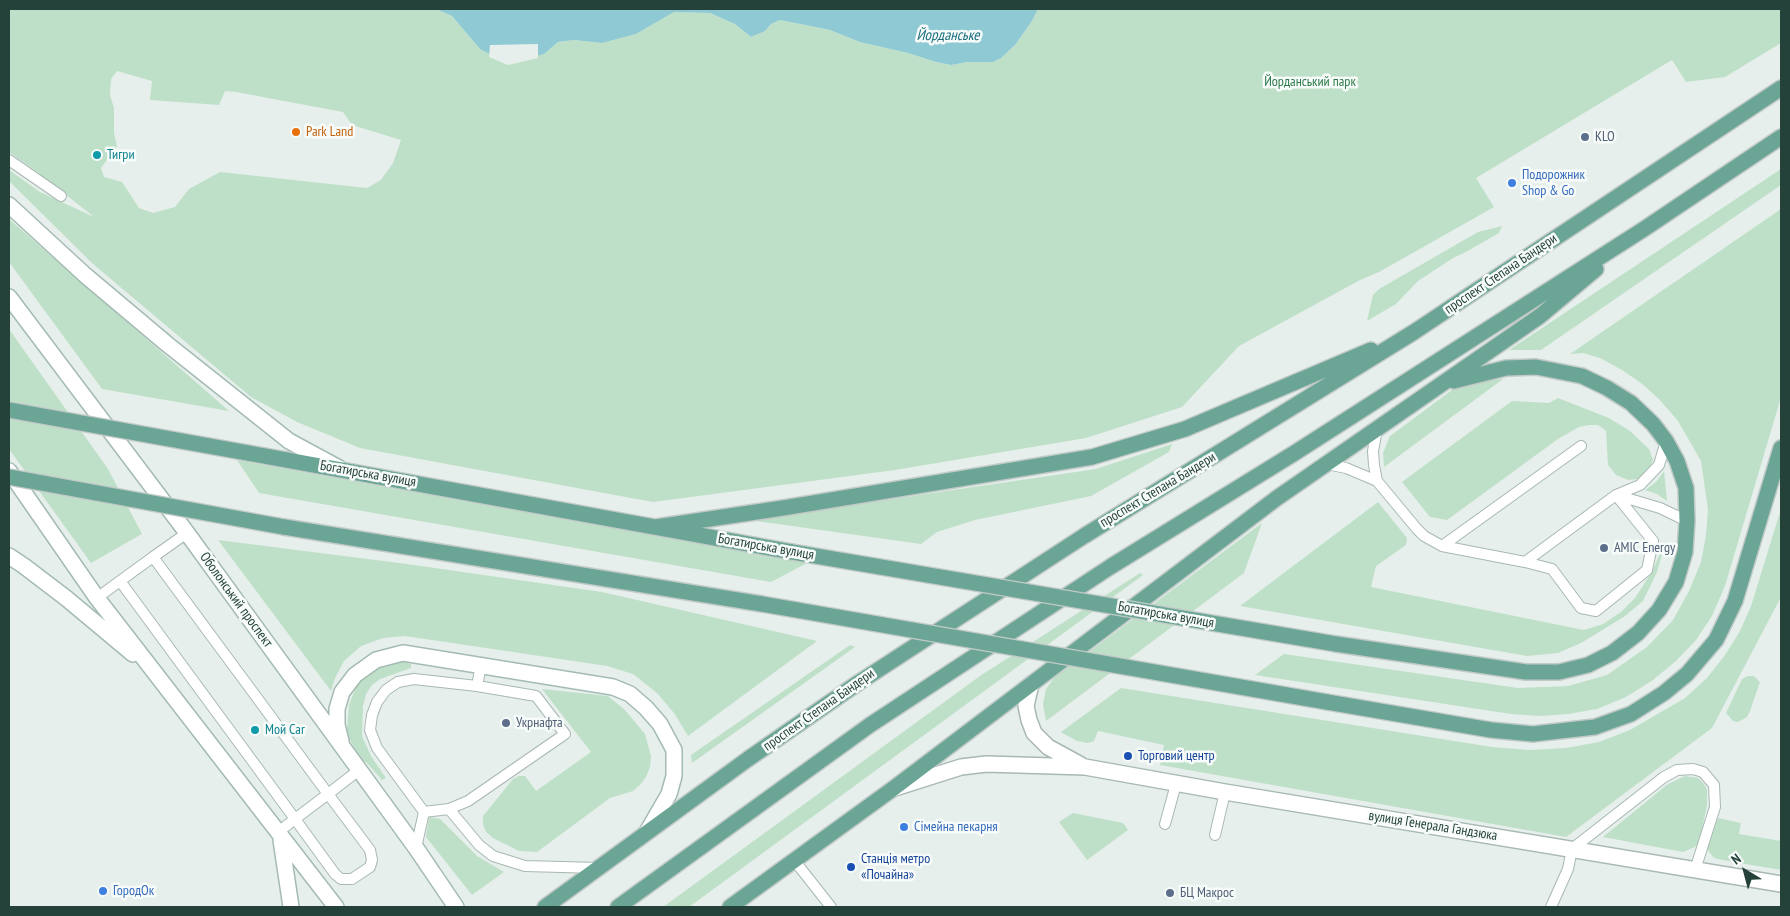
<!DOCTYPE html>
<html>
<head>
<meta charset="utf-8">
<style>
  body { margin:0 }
  #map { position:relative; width:1790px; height:916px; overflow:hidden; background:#e6efeb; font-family:"PT Sans Narrow",sans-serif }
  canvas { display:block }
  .frame { position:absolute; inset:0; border:10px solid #24423a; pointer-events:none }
  .north { position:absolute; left:1720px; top:846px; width:50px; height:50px; -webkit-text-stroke:4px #f7fbf9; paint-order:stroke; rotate:323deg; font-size:14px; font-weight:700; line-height:20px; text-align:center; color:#24423a }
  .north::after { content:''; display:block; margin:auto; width:18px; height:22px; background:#24423a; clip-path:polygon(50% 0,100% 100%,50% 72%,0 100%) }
</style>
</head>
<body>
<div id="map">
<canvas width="1790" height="916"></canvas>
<div class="frame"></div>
<div class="north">N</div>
</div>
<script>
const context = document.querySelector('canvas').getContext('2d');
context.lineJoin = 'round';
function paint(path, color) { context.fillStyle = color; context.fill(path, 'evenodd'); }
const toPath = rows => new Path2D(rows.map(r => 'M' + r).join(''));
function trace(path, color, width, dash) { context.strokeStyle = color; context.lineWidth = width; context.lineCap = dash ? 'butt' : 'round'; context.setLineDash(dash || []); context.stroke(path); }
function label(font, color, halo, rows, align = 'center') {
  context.font = font + ' "PT Sans Narrow",sans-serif'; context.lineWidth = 5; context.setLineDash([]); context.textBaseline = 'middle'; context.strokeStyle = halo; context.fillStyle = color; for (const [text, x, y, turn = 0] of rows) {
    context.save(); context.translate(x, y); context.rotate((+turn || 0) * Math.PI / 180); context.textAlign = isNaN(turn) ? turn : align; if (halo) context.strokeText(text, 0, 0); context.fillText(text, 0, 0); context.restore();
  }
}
const green = toPath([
  [9,9,436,9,452,16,480,49,544,54,558,42,574,40,602,43,636,34,674,12,710,13,735,24,751,37,765,31,771,24,780,20,830,30,860,42,908,53,936,62,951,65,967,62,993,62,1001,58,1015,45,1032,21,1038,9,1781,9,1781,43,1725,77,1686,82,1672,60,1476,178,1494,207,1379,272,1360,280,1239,346,1182,407,1086,438,895,470,653,502,360,448,297,422,251,397,93,264,9,181,9,170,40,192,94,217,36,171,9,152],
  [117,71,152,81,150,100,219,105,225,91,236,92,343,112,352,125,401,140,393,163,381,180,367,188,220,172,189,189,175,207,153,213,139,208,122,182,104,177,101,168,117,146,114,133,114,108,110,95,111,79],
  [1781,169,1781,185,1541,350,1509,350],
  [1781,209,1781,397,1725,586,1712,616,1696,640,1676,661,1653,680,1626,697,1597,709,1568,714,1540,716,1511,714,1255,675,1284,654,1518,688,1568,686,1607,675,1647,647,1673,620,1689,591,1701,562,1706,535,1708,510,1701,461,1678,421,1659,399,1641,383,1622,370,1600,358,1583,353,1570,354],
  [9,219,229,411,102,389,9,262],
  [1502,226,1499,233,1464,253,1453,258,1418,281,1396,304,1367,321,1373,295,1379,289,1478,232],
  [9,329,108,469,142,534,91,563,9,449],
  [1503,379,1384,467,1383,453,1390,436,1452,390,1472,382],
  [1558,398,1609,418,1630,431,1649,449,1653,460,1648,470,1639,479,1628,480,1616,475,1608,465,1606,431,1598,425,1589,425,1579,427,1558,439,1447,520,1430,517,1402,482,1512,401,1549,403],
  [1172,444,1169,452,1091,496,975,520,937,532,921,544,749,520,1096,469],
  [237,460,807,563,771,582,259,493],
  [1664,471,1667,501,1657,494,1645,490,1656,482],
  [1378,502,1407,538,1406,545,1376,566,1371,587,1584,630,1603,624,1621,612,1635,598,1652,572,1666,540,1657,572,1643,601,1625,616,1604,629,1581,643,1558,653,1527,656,1240,606],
  [1781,509,1781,597,1712,728,1566,837,1160,765,1164,745,1098,731,1094,741,1088,743,1077,741,1061,732,1121,688,1492,747,1529,750,1566,748,1599,742,1630,730,1685,698,1707,678,1725,655,1740,631,1751,606],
  [1262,523,1244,573,1046,721,1043,704,1046,689,1054,678],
  [218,540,407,564,602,592,817,641,688,736,674,713,657,693,633,674,607,666,405,636,383,638,361,646,344,661,335,678,331,691],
  [1140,573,1143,575,689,907,663,907,980,676],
  [850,645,855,647,692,763,691,755],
  [401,661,411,664,411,668,380,679,372,685,366,694,363,706,362,736,371,756,386,778,382,780,367,763,360,759,350,740,347,729,349,705,357,684,367,675,378,667,389,663],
  [1748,676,1754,676,1760,682,1750,711,1747,717,1738,722,1733,721,1726,713,1742,679],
  [542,689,608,696,625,710,645,734,651,756,650,767,646,777,640,785,633,791,610,798,537,852,519,851,493,838,486,832,483,824,483,816,513,779,519,776,525,776,536,791,591,752],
  [1685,776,1698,778,1704,784,1707,790,1707,805,1699,842,1695,847,1683,852,1603,837,1668,784],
  [1073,813,1123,823,1128,830,1087,860,1059,822],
  [429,817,440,819,477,856,504,872,472,895,426,837],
  [1718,818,1741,823,1739,834,1781,841,1781,870,1717,859,1713,857,1707,849]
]);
const water = toPath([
  [436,9,1038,9,1032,21,1015,45,1001,58,993,62,967,62,951,65,936,62,908,53,860,42,830,30,780,20,771,24,765,31,751,37,735,24,710,13,674,12,636,34,602,43,574,40,558,42,544,54,508,63,480,49,452,16]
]);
const pier = toPath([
  [538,44,538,58,508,65,489,57,490,45]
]);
const lane = toPath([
  [9,160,61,196],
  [1327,464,1346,468,1377,481,1417,529,1424,536,1442,546,1525,562,1552,569,1581,608,1596,611,1647,570,1653,541,1616,495],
  [1377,481,1374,465,1373,451,1377,429],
  [1616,495,1660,508,1687,521],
  [187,533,153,557,328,794,359,770],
  [1442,546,1581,446],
  [1525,562,1616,495,1640,485,1659,465,1666,441],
  [120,581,153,557],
  [97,598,120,581,295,819,277,833],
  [477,686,481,665],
  [328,794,370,850,372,860,370,867,352,879,341,879,335,874,295,819,328,794],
  [449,809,479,845,493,856,525,866,598,868],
  [1165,824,1176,784],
  [1215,835,1225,792],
  [416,848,424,812,377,748,370,730,372,715,377,702,386,690,398,682,414,679,477,686,536,696,565,734,468,801,449,809,424,812],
  [794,860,831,907],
  [1551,907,1568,869,1572,849,1664,777,1677,770,1693,769,1703,772,1714,785,1715,807,1695,870]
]);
const street = toPath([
  [1031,684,1026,706,1029,720,1034,733,1048,747,1081,765],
  [895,788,961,767,986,764,1085,767,1225,792,1781,884]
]);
const secondary = toPath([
  [9,205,85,275,167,344,289,441,339,468],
  [9,297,187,533,416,848,456,907],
  [9,471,97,598,336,907],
  [9,556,24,566,66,598,133,654],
  [341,741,337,725,337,709,342,692,355,675,376,660,403,653,613,687,630,694,646,708,660,724,674,750,674,776,669,794,647,832],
  [281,840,291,907]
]);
const primary = toPath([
  [248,453,792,552],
  [284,527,762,604],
  [656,527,783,508,1092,457,1185,429,1371,350],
  [1336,644,1526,672,1559,672,1588,665,1612,653,1638,633,1659,610,1676,582,1685,552,1687,521,1686,488,1677,461,1666,441,1653,424,1631,403,1607,388,1582,376,1536,367,1506,368,1454,381],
  [1327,702,1491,730,1533,734,1595,727,1631,714,1664,693,1687,674,1716,640,1735,601,1781,448],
  [545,907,748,759,858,683,1084,536,1414,332,1781,88],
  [618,907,870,725,1110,567,1293,454,1644,229,1781,137],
  [730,907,894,788,1277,498,1540,316,1596,269]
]);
const primaryBridge = toPath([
  [9,410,248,453],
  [9,477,284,527],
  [792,552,1336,644],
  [762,604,1327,702]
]);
const markers = [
  [296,132,5,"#e8710a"],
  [1585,137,5,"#5c6f8a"],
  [97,155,5,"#0f9aa8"],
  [1512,183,5,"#3f7fe0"],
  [1604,548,5,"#5c6f8a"],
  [506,723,5,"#5c6f8a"],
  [255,730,5,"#0f9aa8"],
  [1128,756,5,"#1a4fb4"],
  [904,827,5,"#3f7fe0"],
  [851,867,5,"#1a4fb4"],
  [103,891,5,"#3f7fe0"],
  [1170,893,5,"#5c6f8a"]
];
const parkNames = [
  ["Йорданський парк",1310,82]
];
const foodNames = [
  ["Park Land",306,132]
];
const serviceNames = [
  ["KLO",1595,137],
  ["AMIC Energy",1614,548],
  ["Укрнафта",516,723],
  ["БЦ Макрос",1180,893]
];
const cultureNames = [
  ["Тигри",107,155],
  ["Мой Car",265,730]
];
const shopNames = [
  ["Подорожник",1522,175],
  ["Shop & Go",1522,191],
  ["Сімейна пекарня",914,827],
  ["ГородОк",113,891]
];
const streetNames = [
  ["проспект Степана Бандери",1501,274,-34],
  ["Богатирська вулиця",368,474,10],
  ["проспект Степана Бандери",1158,490,-31],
  ["Богатирська вулиця",766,547,10],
  ["Оболонський проспект",236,600,54],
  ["Богатирська вулиця",1166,615,10],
  ["проспект Степана Бандери",819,710,-35],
  ["вулиця Генерала Гандзюка",1433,826,9]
];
const transitNames = [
  ["Торговий центр",1138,756],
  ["Станція метро",861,859],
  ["«Почайна»",861,875]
];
const waterNames = [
  ["Йорданське",948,36]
];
paint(green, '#bfe0c8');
paint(water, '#8ec9d4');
paint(pier, '#e6efeb');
trace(lane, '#a8b8b2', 12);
trace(street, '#a8b8b2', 18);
trace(secondary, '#a4bbb3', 18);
trace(primary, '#c2cac8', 18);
trace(lane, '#fff', 10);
trace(street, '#fff', 15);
trace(secondary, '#fff', 15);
trace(primary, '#6aa596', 15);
trace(primaryBridge, '#c2cac8', 18, []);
trace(primaryBridge, '#6aa596', 15);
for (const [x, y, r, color] of markers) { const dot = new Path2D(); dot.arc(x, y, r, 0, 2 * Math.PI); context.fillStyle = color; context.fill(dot); trace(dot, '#f7fbf9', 2); }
label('14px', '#2d7a4b', '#f7fbf9', parkNames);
label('14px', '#c56008', '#f7fbf9', foodNames, 'left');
label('14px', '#4e5e75', '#f7fbf9', serviceNames, 'left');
label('14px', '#0d838f', '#f7fbf9', cultureNames, 'left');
label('14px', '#366cbe', '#f7fbf9', shopNames, 'left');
label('14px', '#24423a', '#f7fbf9', streetNames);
label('14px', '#164399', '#f7fbf9', transitNames, 'left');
label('italic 15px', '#1c6f80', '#f7fbf9', waterNames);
</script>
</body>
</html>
